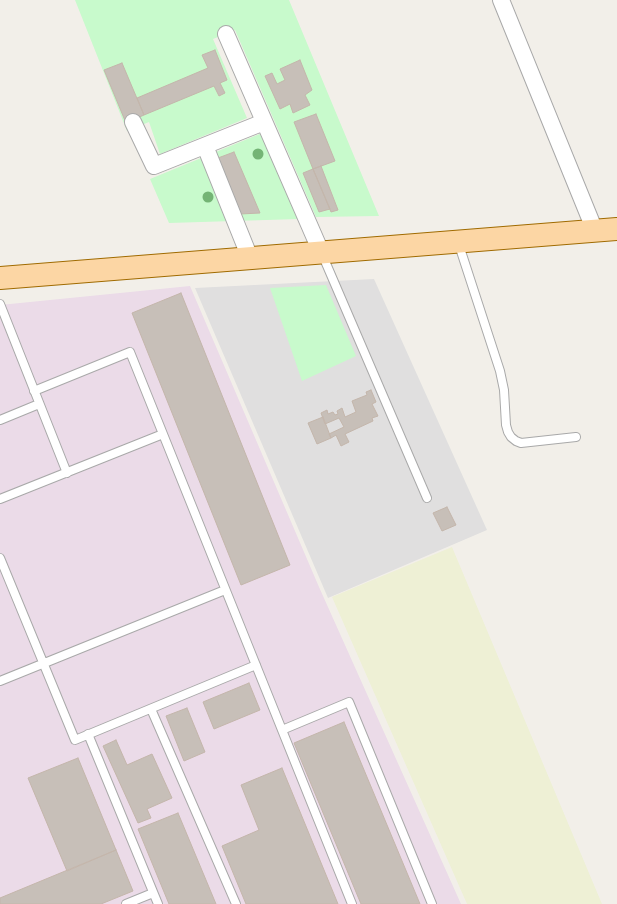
<!DOCTYPE html>
<html>
<head>
<meta charset="utf-8">
<style>
  body { margin:0 }
  canvas { display:block; background:#f2efe9 }
</style>
</head>
<body>
<canvas width="617" height="904"></canvas>
<script>
const context = document.querySelector('canvas').getContext('2d');
context.lineJoin = 'round';
function paint(path, color) { context.fillStyle = color; context.fill(path, 'evenodd'); }
const toPath = rows => new Path2D(rows.map(r => 'M' + r).join(''));
function trace(path, color, width, dash) { context.strokeStyle = color; context.lineWidth = width; context.lineCap = dash ? 'butt' : 'round'; context.setLineDash(dash || []); context.stroke(path); }
const residential = toPath([
  [374,279,487,530,328,598,195,288]
]);
const industrial = toPath([
  [190,286,319,587,461,904,0,904,0,305]
]);
const farmland = toPath([
  [452,547,602,904,467,904,332,597]
]);
const park = toPath([
  [75,0,289,0,379,216,316,217,235,30,213,39,247,118,160,154,149,122,127,131],
  [262,133,299,219,169,223,150,179],
  [326,285,356,356,302,381,270,288]
]);
const building = toPath([
  [215,50,227,80,220,83,225,93,219,96,214,86,144,115,137,98,208,68,202,55,215,50],
  [300,60,312,90,305,95,310,105,293,113,290,104,280,109,265,76,272,73,277,84,285,80,280,69,300,60],
  [122,63,144,115,126,123,104,70,122,63],
  [316,114,335,161,313,169,294,122,316,114],
  [234,152,260,213,240,214,218,158,234,152],
  [321,166,338,210,331,212,313,169,321,166],
  [313,169,330,209,319,212,303,173,313,169],
  [181,293,290,565,241,585,132,313,181,293],
  [371,390,376,402,372,404,378,416,372,418,373,421,345,434,349,442,341,446,336,435,331,438,329,434,344,427,339,418,325,424,321,413,327,410,328,414,333,412,335,415,338,414,337,411,342,408,345,417,356,412,352,401,367,395,366,392,371,390],
  [323,417,331,438,317,444,308,423,323,417],
  [447,507,456,525,442,531,433,513,447,507],
  [249,683,260,710,214,729,203,702,249,683],
  [187,708,205,752,184,761,166,716,187,708],
  [344,722,420,904,361,904,294,743,344,722],
  [116,740,127,765,152,754,172,798,147,809,151,818,138,823,103,746,116,740],
  [78,758,116,850,67,871,28,778,78,758],
  [282,768,338,904,246,904,222,846,259,830,241,785,282,768],
  [178,813,216,904,169,904,138,829,178,813],
  [116,850,133,891,101,904,0,904,0,898,116,850]
]);
const service = toPath([
  [458,242,500,371,504,390,506,425,508,432,511,437,516,441,521,443,576,437],
  [322,254,427,498],
  [0,304,67,473],
  [34,391,130,352,352,904],
  [0,420,39,404],
  [0,499,163,434],
  [0,558,75,740,256,665],
  [0,681,225,590],
  [151,709,236,904],
  [282,730,349,702,432,904],
  [88,734,158,904],
  [126,904,153,893]
]);
const minor = toPath([
  [501,0,595,231],
  [226,34,321,252],
  [133,122,154,166,264,122],
  [205,146,250,258]
]);
const primary = toPath([
  [0,278,617,229]
]);
const trees = [
  [258,154],
  [208,197]
];
paint(residential, '#e0dfdf');
paint(industrial, '#ebdbe8');
paint(farmland, '#eef0d5');
paint(park, '#c8facc');
paint(building, '#c7bfb8');
trace(building, '#c4b6ab', 1);
trace(service, '#a9a9a9', 10);
trace(minor, '#a9a9a9', 18);
trace(primary, '#a06b00', 24);
trace(service, '#fff', 8);
trace(minor, '#fff', 16);
trace(primary, '#fcd6a4', 22);
context.fillStyle = '#74b475';
for (const [x, y] of trees) { context.beginPath(); context.arc(x, y, 5.5, 0, 2 * Math.PI); context.fill(); }
</script>
</body>
</html>
